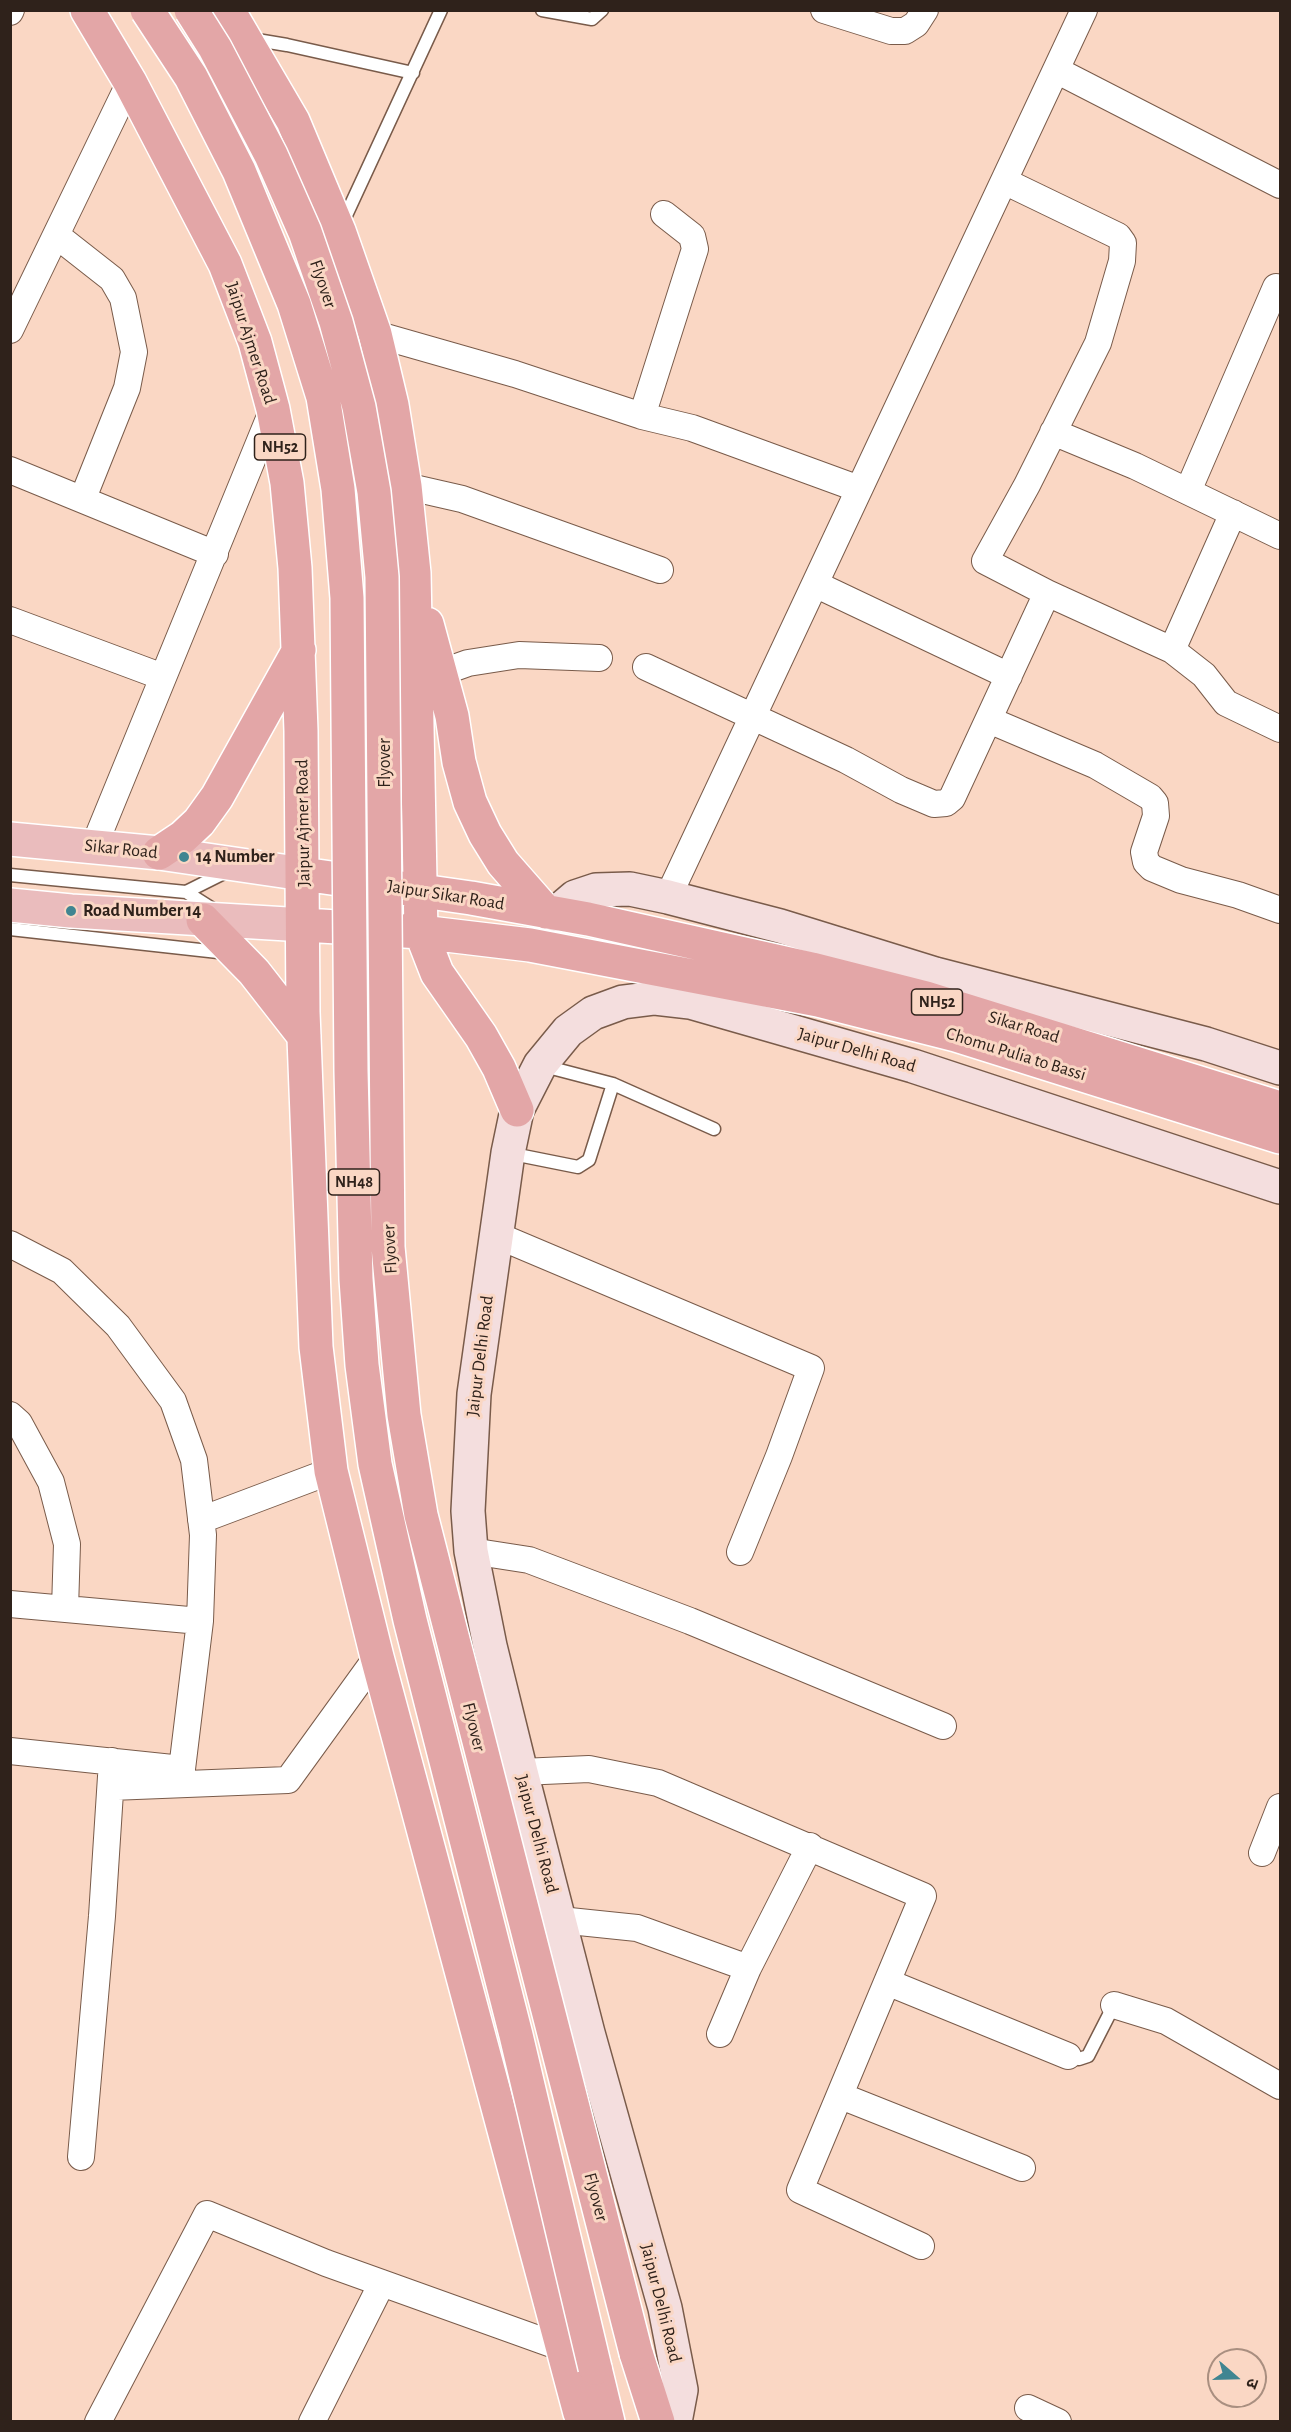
<!DOCTYPE html>
<html>
<head>
<meta charset="utf-8">
<style>
  body { margin:0 }
  #map { position:relative; width:1291px; height:2432px; overflow:hidden; background:#fad7c4; font-family:"Alegreya Sans","Noto Sans Devanagari",sans-serif }
  canvas { display:block }
  .frame { position:absolute; inset:0; border:12px solid #2f221b; pointer-events:none }
  .north { position:absolute; left:1207px; top:2348px; width:60px; height:60px; box-sizing:border-box; background:#fad7c4; border:2px solid #a98f80; border-radius:50%; rotate:110deg; font-size:16px; font-weight:700; line-height:24px; text-align:center; color:#2f221b }
  .north::after { content:''; display:block; margin:auto; width:21px; height:27px; background:#408591; clip-path:polygon(50% 0,100% 100%,50% 72%,0 100%) }
</style>
</head>
<body>
<div id="map">
<canvas width="1291" height="2432"></canvas>
<div class="frame"></div>
<div class="north">उ</div>
</div>
<script>
const context = document.querySelector('canvas').getContext('2d');
context.lineJoin = 'round';
const toPath = rows => new Path2D(rows.map(r => 'M' + r).join(''));
function trace(path, color, width, dash) { context.strokeStyle = color; context.lineWidth = width; context.lineCap = dash ? 'butt' : 'round'; context.setLineDash(dash || []); context.stroke(path); }
function label(font, color, halo, rows, align = 'center') {
  context.font = font + ' "Alegreya Sans",sans-serif'; context.lineWidth = 6; context.setLineDash([]); context.textBaseline = 'middle'; context.strokeStyle = halo; context.fillStyle = color; for (const [text, x, y, turn = 0] of rows) {
    context.save(); context.translate(x, y); context.rotate((+turn || 0) * Math.PI / 180); context.textAlign = isNaN(turn) ? turn : align; if (halo) context.strokeText(text, 0, 0); context.fillText(text, 0, 0); context.restore();
  }
}
const service = toPath([
  [542,10,592,19,602,10],
  [251,39,287,45,413,73],
  [342,224,441,10],
  [10,875,186,892,216,911],
  [186,892,228,871],
  [10,929,227,953],
  [544,1066,613,1084,714,1129],
  [508,1153,578,1167,589,1160,613,1084],
  [1068,2056,1079,2059,1088,2056,1114,2005]
]);
const minor = toPath([
  [824,10,891,31,905,31,916,24,925,10],
  [10,12,11,10],
  [1056,70,1280,185],
  [56,235,112,279,123,298,134,352,127,388,83,498],
  [10,330,130,82],
  [375,334,515,374,642,416,692,428,859,489],
  [642,416,695,249,692,236,664,214],
  [1053,432,1135,466,1280,536],
  [10,470,215,554],
  [405,486,462,499,660,570],
  [1188,491,1276,287],
  [815,584,1009,676],
  [1047,593,1172,650,1204,675,1226,703,1280,729],
  [10,620,163,677],
  [1172,650,1233,513],
  [646,667,846,760,901,790,934,804,946,803,952,798,1047,593,985,561,1027,485,1098,343,1122,261,1123,243,1118,236,1004,181],
  [440,673,468,663,519,655,599,658],
  [989,720,1095,765,1150,797,1155,803,1156,816,1144,852,1146,862,1152,868,1181,880,1238,895,1280,910],
  [94,846,273,409],
  [668,897,1084,10],
  [496,1235,811,1368,779,1456,740,1552],
  [10,1244,62,1271,118,1326,173,1401,194,1460,203,1535,200,1621],
  [10,1415,19,1423,51,1482,67,1544,65,1609],
  [201,1520,331,1471],
  [471,1551,529,1560,690,1621,943,1726],
  [10,1604,200,1621,182,1769,10,1751],
  [521,1772,589,1769,658,1783,923,1896,800,2190,921,2246],
  [111,1787,288,1780,377,1657],
  [1262,1853,1280,1807],
  [560,1920,637,1928,748,1968,720,2034],
  [748,1968,810,1846],
  [887,1982,1068,2056],
  [1114,2005,1166,2021,1280,2086],
  [841,2096,1022,2168],
  [81,2157,102,1916,112,1761],
  [1028,2408,1058,2422],
  [98,2422,207,2214,326,2263,563,2348],
  [312,2422,382,2283]
]);
const secondary = toPath([
  [555,914,575,897,596,890,630,889,668,897,780,926,935,974,1206,1044,1280,1068],
  [675,2422,681,2390,665,2308,588,2033,521,1772,490,1646,471,1551,468,1511,474,1394,508,1153,517,1110,540,1065,568,1031,593,1013,623,1002,655,998,690,1002,913,1066,1280,1187]
]);
const primary = toPath([
  [10,839,159,853,303,874],
  [10,905,71,911,304,925]
]);
const trunk = toPath([
  [87,10,130,82,225,264,255,342,273,409,287,483,295,568,301,731,303,1012,316,1347,331,1471,377,1657,539,2260,580,2413,588,2422],
  [228,10,293,121,339,231,375,334,392,405,405,486,414,573,421,932,437,973,481,1036,499,1068,517,1110],
  [427,624,452,716,459,762,470,802,485,834,503,863,546,912],
  [159,853,183,837,199,822,217,797,299,650],
  [303,874,471,898,588,919,812,969,926,998,1280,1108],
  [203,920,254,972,304,1036],
  [304,925,421,932,530,945,818,1000,956,1035,1280,1137],
  [636,2353,658,2422],
  [595,2368,608,2422]
]);
const trunkBridge = toPath([
  [147,10,191,77,239,171,294,304,323,397,338,489,347,598,351,1071,356,1279,362,1365,375,1464,410,1620,516,2035,595,2368],
  [191,10,215,48,271,155,305,232,336,322,359,407,374,492,382,577,388,1247,404,1415,421,1515,636,2353]
]);
const markers = [
  [184,857,6,"#408591"],
  [71,911,6,"#408591"]
];
const shields = [
  [280,447,51],
  [937,1002,51],
  [354,1182,51]
];
const shieldNames = [
  ["NH52",280,447],
  ["NH52",937,1002],
  ["NH48",354,1182]
];
const streetNames = [
  ["Flyover",323,284,71],
  ["Jaipur Ajmer Road",251,343,72],
  ["Flyover",385,763,-90],
  ["Jaipur Ajmer Road",303,823,-91],
  ["Sikar Road",121,849,6],
  ["Jaipur Sikar Road",446,895,9],
  ["Sikar Road",1024,1027,17],
  ["Jaipur Delhi Road",857,1050,16],
  ["Chomu Pulia to Bassi",1016,1054,17],
  ["Flyover",390,1249,-93],
  ["Jaipur Delhi Road",480,1356,-83],
  ["Flyover",474,1727,76],
  ["Jaipur Delhi Road",537,1834,75],
  ["Flyover",596,2197,75],
  ["Jaipur Delhi Road",661,2303,76]
];
const poiNames = [
  ["14 Number",196,857],
  ["Road Number 14",83,911]
];
trace(service, '#795b4a', 15);
trace(minor, '#795b4a', 28);
trace(secondary, '#795b4a', 36);
trace(primary, '#fff', 36);
trace(trunk, '#fff', 36);
trace(service, '#fff', 12);
trace(minor, '#fff', 26);
trace(secondary, '#f4dede', 33);
trace(primary, '#eabcbd', 33);
trace(trunk, '#e3a6a7', 33);
trace(trunkBridge, '#fff', 36, []);
trace(trunkBridge, '#e3a6a7', 33);
for (const [x, y, r, color] of markers) { const dot = new Path2D(); dot.arc(x, y, r, 0, 2 * Math.PI); context.fillStyle = color; context.fill(dot); trace(dot, '#fad7c4', 2); }
for (const [x, y, w] of shields) { const box = new Path2D(); box.roundRect(x - w / 2, y - 13, w, 26, 4.5); context.fillStyle = '#fad7c4'; context.fill(box); trace(box, '#2f221b', 1.5); }
label('bold 16px', '#2f221b', null, shieldNames);
label('18px', '#2f221b', '#fad7c4', streetNames);
label('bold 18px', '#2f221b', '#fad7c4', poiNames, 'left');
</script>
</body>
</html>
